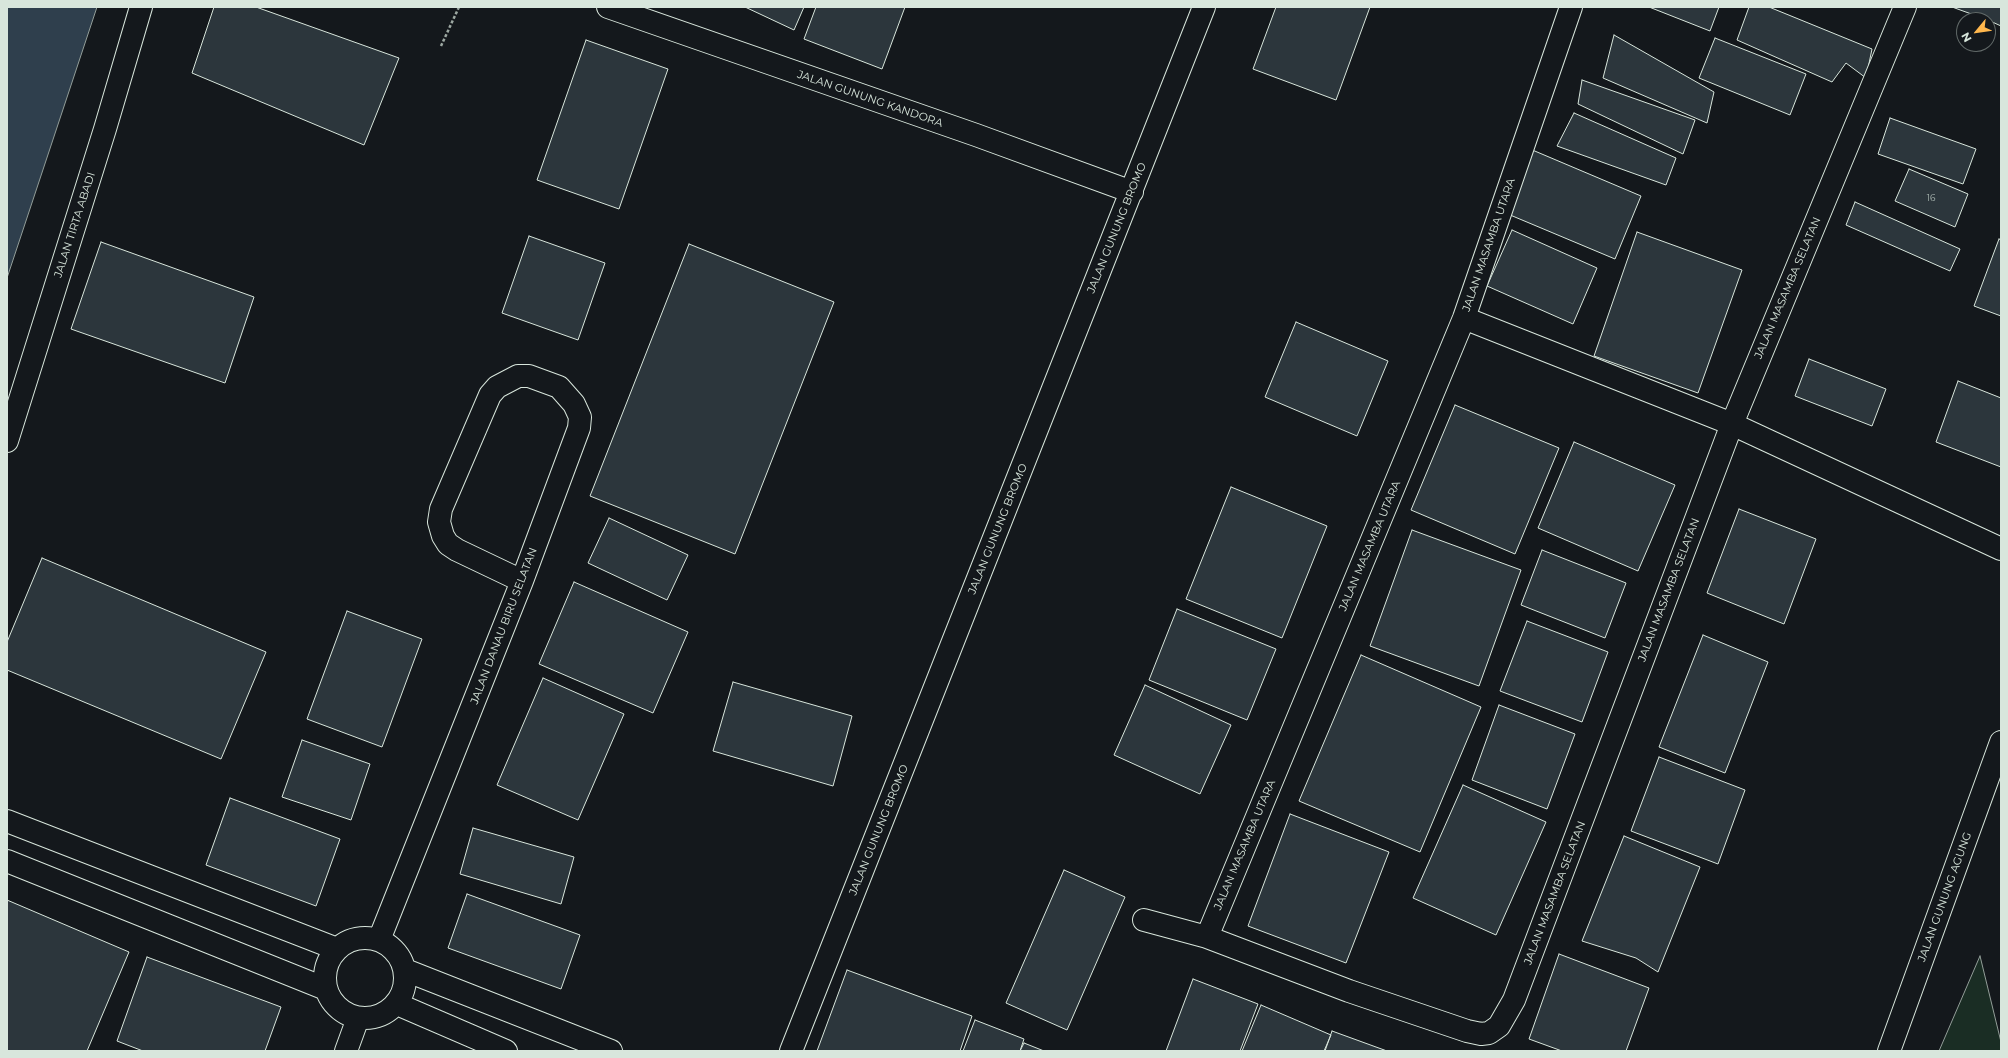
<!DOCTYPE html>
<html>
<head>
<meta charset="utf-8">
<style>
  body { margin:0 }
  #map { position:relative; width:2008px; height:1058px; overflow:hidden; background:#14181c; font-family:Montserrat,sans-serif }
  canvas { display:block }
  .frame { position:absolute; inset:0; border:8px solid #d8e6dc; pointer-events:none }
  .north { position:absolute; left:1956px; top:12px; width:40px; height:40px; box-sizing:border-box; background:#14181c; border:1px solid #626a69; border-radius:50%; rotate:241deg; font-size:11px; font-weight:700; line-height:16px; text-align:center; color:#d8e6dc }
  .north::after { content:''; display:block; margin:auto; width:14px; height:18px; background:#ffb74d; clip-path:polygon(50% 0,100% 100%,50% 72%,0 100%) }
</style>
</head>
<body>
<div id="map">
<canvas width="2008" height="1058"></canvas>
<div class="frame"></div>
<div class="north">N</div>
</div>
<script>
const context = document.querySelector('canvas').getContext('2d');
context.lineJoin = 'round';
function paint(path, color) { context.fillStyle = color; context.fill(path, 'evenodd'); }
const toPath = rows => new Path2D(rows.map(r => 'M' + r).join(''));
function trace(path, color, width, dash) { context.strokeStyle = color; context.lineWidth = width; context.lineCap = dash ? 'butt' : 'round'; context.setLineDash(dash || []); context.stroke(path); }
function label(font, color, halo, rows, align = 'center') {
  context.font = font + ' Montserrat,sans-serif'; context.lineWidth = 3; context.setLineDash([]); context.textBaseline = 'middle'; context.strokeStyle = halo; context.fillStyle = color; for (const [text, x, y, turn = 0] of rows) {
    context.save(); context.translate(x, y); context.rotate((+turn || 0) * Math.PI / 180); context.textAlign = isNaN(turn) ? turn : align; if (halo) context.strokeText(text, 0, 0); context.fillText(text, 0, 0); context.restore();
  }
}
const green = toPath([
  [1980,956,2001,1042,2001,1051,1939,1051,1980,956]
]);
const water = toPath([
  [7,7,97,7,7,278,7,7]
]);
const building = toPath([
  [214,7,256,7,399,58,364,145,192,73,214,7],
  [745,7,804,7,794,30,745,7],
  [816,7,905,7,882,69,804,39,816,7],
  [1276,7,1370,7,1336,100,1253,69,1276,7],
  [1649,7,1719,7,1710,31,1649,7],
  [1749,7,1769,7,1872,49,1866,78,1846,63,1832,82,1737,40,1749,7],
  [1952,7,2001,7,2001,26,1988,20,1952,7],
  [1614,35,1714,92,1707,123,1603,78,1614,35],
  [1715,38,1806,74,1790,115,1699,78,1715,38],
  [586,40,668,69,619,209,537,180,586,40],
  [1582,80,1695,120,1683,154,1578,104,1582,80],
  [1574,113,1676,158,1666,185,1557,146,1574,113],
  [1890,118,1976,149,1963,184,1878,154,1890,118],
  [1530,149,1641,196,1615,259,1503,212,1530,149],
  [1909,169,1968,194,1955,227,1895,201,1909,169],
  [1855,202,1960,249,1950,271,1846,225,1855,202],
  [1512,230,1597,268,1573,324,1487,286,1512,230],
  [1637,232,1742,270,1698,393,1594,356,1637,232],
  [529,236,605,263,578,340,502,313,529,236],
  [1999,239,2001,240,2001,316,1974,306,1999,239],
  [101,242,254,297,225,383,71,329,101,242],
  [689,244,834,302,735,554,590,496,689,244],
  [1296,322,1388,361,1357,436,1265,397,1296,322],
  [1809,359,1886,389,1872,426,1795,396,1809,359],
  [1958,381,2001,398,2001,467,1936,442,1958,381],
  [1455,405,1559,448,1515,554,1411,510,1455,405],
  [1574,442,1675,485,1638,571,1538,528,1574,442],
  [1231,487,1327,526,1282,638,1186,599,1231,487],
  [1739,509,1816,539,1784,624,1707,593,1739,509],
  [609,518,688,555,667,600,588,563,609,518],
  [1412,530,1521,570,1479,686,1370,646,1412,530],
  [1542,550,1626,583,1605,638,1521,605,1542,550],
  [42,558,266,652,221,759,7,670,7,642,42,558],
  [574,582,688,632,653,713,539,664,574,582],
  [1177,609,1276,649,1247,720,1149,680,1177,609],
  [347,611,422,639,382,747,307,719,347,611],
  [1527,621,1608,652,1582,722,1500,691,1527,621],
  [1703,635,1768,662,1725,773,1659,747,1703,635],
  [1361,655,1481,707,1420,852,1299,801,1361,655],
  [543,678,624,714,578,820,497,785,543,678],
  [733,682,852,716,833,786,713,751,733,682],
  [1145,685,1231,725,1200,794,1114,755,1145,685],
  [1499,705,1575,734,1547,809,1472,780,1499,705],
  [302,740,370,764,351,820,282,797,302,740],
  [1659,757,1745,790,1718,864,1631,831,1659,757],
  [1463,785,1546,822,1496,935,1413,898,1463,785],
  [230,798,340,839,316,906,206,865,230,798],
  [1290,814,1389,852,1346,963,1248,926,1290,814],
  [473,828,574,857,561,904,460,874,473,828],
  [1624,836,1700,867,1658,972,1636,958,1582,941,1624,836],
  [1064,870,1125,897,1067,1030,1006,1003,1064,870],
  [467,894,580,935,561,989,448,948,467,894],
  [7,900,129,952,87,1051,7,1051,7,900],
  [1559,954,1649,988,1626,1051,1562,1051,1529,1039,1559,954],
  [147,957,281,1007,265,1051,143,1051,117,1041,147,957],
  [847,970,972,1016,960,1051,817,1051,847,970],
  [1193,979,1258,1004,1240,1051,1166,1051,1193,979],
  [1261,1005,1331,1035,1324,1051,1242,1051,1261,1005],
  [975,1020,1024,1039,1020,1051,963,1051,975,1020],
  [1332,1031,1387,1051,1325,1051,1332,1031],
  [1024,1043,1044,1051,1020,1051,1024,1043]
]);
const path = toPath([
  [441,46,459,7]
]);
const minor = toPath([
  [608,7,976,135,1132,192],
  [1571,7,1464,318,1207,937,1349,991,1467,1031,1481,1034,1489,1033,1499,1026,1514,1000,1732,424,1905,7],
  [1464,318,1732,424,2001,549],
  [7,441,105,129,141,7],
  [7,821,337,949],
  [7,861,326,989],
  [1144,920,1207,937],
  '325 978a40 40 0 1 1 80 0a40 40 0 1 1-80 0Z',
  [379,940,522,581,579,428,580,417,574,404,559,387,529,376,518,376,497,387,490,395,441,509,439,522,443,536,448,544,457,550,522,581],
  [405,970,611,1051],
  [397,1004,506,1051],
  [346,1051,358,1018],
  [791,1051,1204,7],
  [1889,1051,2001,742]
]);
const numberNames = [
  ["16",1931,198]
];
const streetNames = [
  ["JALAN GUNUNG KANDORA",870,99,19],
  ["JALAN TIRTA ABADI",75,225,-72],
  ["JALAN GUNUNG BROMO",1117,228,-68],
  ["JALAN MASAMBA UTARA",1489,245,-71],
  ["JALAN MASAMBA SELATAN",1788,288,-67],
  ["JALAN GUNUNG BROMO",998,529,-68],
  ["JALAN MASAMBA UTARA",1370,546,-67],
  ["JALAN MASAMBA SELATAN",1669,590,-69],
  ["JALAN DANAU BIRU SELATAN",504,626,-69],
  ["JALAN GUNUNG BROMO",879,830,-68],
  ["JALAN MASAMBA UTARA",1245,845,-67],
  ["JALAN MASAMBA SELATAN",1555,893,-69],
  ["JALAN GUNUNG AGUNG",1945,897,-70]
];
paint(green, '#1a2d24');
trace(green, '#939e99', 1);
paint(water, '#2f3f4d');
trace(water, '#939e99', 1);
paint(building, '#2c363c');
trace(building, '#d8e6dc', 1);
trace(minor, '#d8e6dc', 24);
trace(path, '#9da8a2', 2.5, [3, 2]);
trace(minor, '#14181c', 22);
label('9px', '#adbab4', null, numberNames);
label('11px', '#d8e6dc', '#14181c', streetNames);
</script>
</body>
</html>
